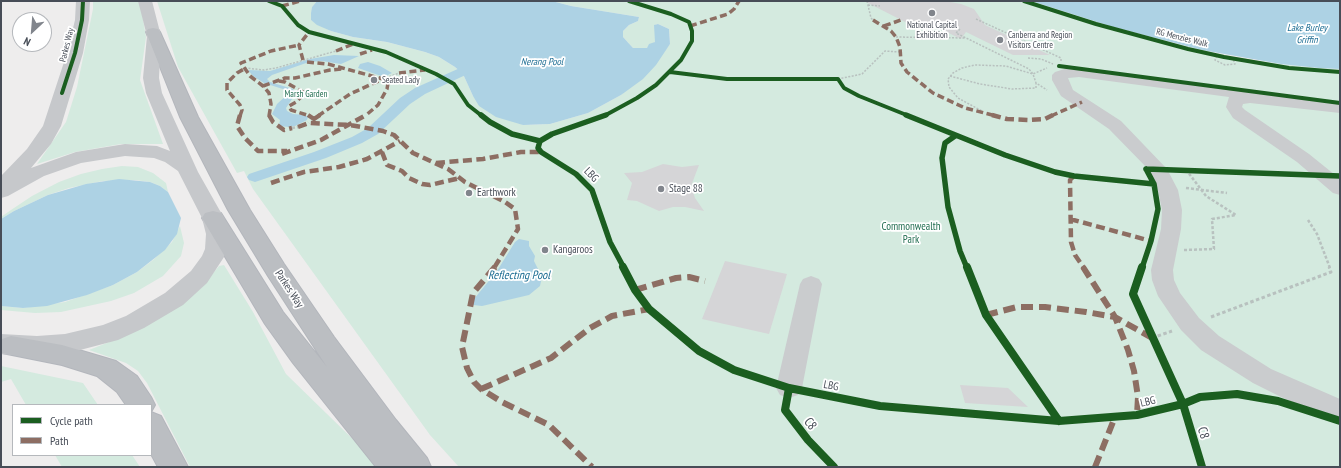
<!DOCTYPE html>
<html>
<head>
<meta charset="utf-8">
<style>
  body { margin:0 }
  #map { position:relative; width:1341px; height:468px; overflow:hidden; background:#eeeded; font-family:"PT Sans Narrow",sans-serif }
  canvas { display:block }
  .frame { position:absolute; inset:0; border:2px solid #474d57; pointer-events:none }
  .legend { position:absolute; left:12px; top:404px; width:140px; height:52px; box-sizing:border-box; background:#fff; border:1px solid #b5b8bc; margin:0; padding:5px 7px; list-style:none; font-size:12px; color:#474d57 }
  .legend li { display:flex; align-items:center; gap:8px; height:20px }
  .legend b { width:20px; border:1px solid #b5b8bc }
  .north { position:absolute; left:12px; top:12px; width:40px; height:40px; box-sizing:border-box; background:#fff; border:1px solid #b5b8bc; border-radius:50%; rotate:206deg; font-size:11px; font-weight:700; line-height:16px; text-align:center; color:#474d57 }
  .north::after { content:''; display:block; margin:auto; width:14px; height:18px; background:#81858c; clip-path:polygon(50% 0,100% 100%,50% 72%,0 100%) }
</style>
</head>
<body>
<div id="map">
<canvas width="1341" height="468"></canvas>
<div class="frame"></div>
<ul class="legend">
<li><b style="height:5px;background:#1b5e20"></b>Cycle path</li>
<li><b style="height:5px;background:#8d6e63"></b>Path</li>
</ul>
<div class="north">N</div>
</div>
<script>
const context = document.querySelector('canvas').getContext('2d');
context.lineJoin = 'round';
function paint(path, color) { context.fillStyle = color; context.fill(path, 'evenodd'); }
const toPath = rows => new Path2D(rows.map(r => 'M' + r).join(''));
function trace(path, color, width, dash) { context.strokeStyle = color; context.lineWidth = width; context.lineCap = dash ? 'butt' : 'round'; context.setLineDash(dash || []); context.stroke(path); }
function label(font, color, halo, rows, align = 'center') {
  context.font = font + ' "PT Sans Narrow",sans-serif'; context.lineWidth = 3.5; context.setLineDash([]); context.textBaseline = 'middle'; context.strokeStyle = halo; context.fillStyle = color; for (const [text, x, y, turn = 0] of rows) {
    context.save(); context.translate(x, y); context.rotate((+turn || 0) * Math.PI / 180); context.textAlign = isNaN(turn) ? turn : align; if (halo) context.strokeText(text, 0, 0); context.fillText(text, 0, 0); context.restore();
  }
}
const green = toPath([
  [93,1,140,1,146,37,140,80,163,144,121,144,75,152,37,164,66,122,77,87,93,9],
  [157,1,317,1,312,7,311,20,331,31,353,37,387,42,425,52,439,57,455,67,463,74,473,96,523,125,550,124,588,113,621,95,663,53,670,44,669,29,658,24,655,25,655,42,647,48,633,48,623,37,623,31,629,25,638,21,639,17,571,6,552,1,1031,1,1113,27,1176,44,1233,57,1281,64,1319,68,1340,69,1340,467,459,467,430,435,253,189,244,171,237,173,178,67],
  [122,166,138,167,153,173,166,183,168,192,160,186,150,182,135,180,103,181,69,188,48,195,14,211,1,219,1,217,11,210,32,196,59,182,81,174,102,169],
  [180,226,184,243,181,256,163,276,134,293,111,301,61,312,35,313,1,310,1,306,23,308,65,302,113,285,137,272,153,260,172,242],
  [224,265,253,312,286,374,366,452,377,467,190,467,147,383,138,371,126,363,89,350,114,340,200,289,219,266],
  [1,366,83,383,98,405,26,405,11,379,1,382],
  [55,455,132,455,140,467,62,467]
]);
const water = toPath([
  [317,1,552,1,571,6,639,17,638,21,629,25,623,31,623,37,633,48,647,48,649,44,655,42,654,25,658,24,669,29,670,44,656,65,643,79,621,95,588,113,550,124,523,125,496,117,479,106,473,96,463,74,455,67,439,57,425,52,387,42,353,37,331,31,317,25,311,20,311,13,312,7],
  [1031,1,1340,1,1340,69,1319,68,1281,64,1202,50,1113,27],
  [334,55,359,56,341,64,322,61,309,62,272,75,267,79,270,82,293,89,296,93,286,108,287,111,293,114,305,115,308,117,307,120,295,126,289,127,279,126,280,120,272,114,277,104,289,93,286,90,264,83,253,76,248,70,270,71,310,59],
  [368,62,380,66,392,73,384,77,358,68,360,64],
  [119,179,150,182,160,186,168,192,181,218,177,234,165,250,137,272,113,285,87,295,47,306,23,308,1,306,1,219,14,211,48,195,86,184],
  [519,239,529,241,529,246,535,256,534,261,542,277,540,286,529,295,482,306,473,305,474,299,497,271,515,242]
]);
const canal = toPath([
  [469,64,474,65,476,68,474,71,425,94,410,104,378,134,362,143,326,158,261,180,255,182,249,180,247,177,249,174,314,152,352,137,368,128,400,98,415,88,469,64]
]);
const building = toPath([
  [864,1,945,1,961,4,974,9,985,25,1050,55,1013,55,966,32,961,39,928,23,925,26,913,26],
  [663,164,682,167,699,165,691,186,695,198,704,211,685,207,673,207,659,211,637,201,627,200,632,183,624,173,642,172],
  [725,261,787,274,769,334,702,319],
  [960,385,1008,388,1028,407,965,403]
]);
const pathFar2 = toPath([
  [867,1,871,18,873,20],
  [868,5,880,6],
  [976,19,1061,58,1061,62],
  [925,27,946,37],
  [960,29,956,33,1029,69,1033,74,1036,83,1047,90],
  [896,37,965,38],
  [1217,56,1215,60,1225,65,1235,64,1233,59],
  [1028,58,1041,59,1053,64],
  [245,68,264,70,276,68,336,51],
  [950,76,980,84,1012,89,1036,88,1036,83],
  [386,78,399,73],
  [838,79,862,74,885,51,900,52],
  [980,113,982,111,958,98,949,87,948,79,953,73,962,68,975,65,1006,66,1033,74,1047,68]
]);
const pathFar1 = toPath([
  [292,128,298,127],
  [1186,188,1227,193],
  [1308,220,1317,234,1330,268],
  [1184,250,1214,249,1212,219,1236,215,1206,196,1187,171]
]);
const path = toPath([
  [1211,317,1331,272,1329,267],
  [1152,338,1172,331]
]);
const minor = toPath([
  [1071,67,1232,88,1251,93,1340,103,1340,113,1250,103,1243,104,1242,107,1245,110,1309,154,1340,179,1340,195,1333,193,1297,162,1233,118,1226,107,1229,97,1079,77,1068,78,1073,90,1121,121,1167,169,1178,190,1182,210,1181,229,1173,270,1174,280,1180,293,1199,318,1219,336,1271,369,1340,399,1340,422,1281,397,1253,383,1201,350,1181,330,1158,296,1152,280,1151,270,1161,229,1162,210,1158,190,1150,171,1109,129,1061,96,1052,80,1052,75,1055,72,1071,67],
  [811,276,819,279,822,284,802,388,798,395,789,398,780,395,776,388,800,284,803,279,811,276]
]);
const major = toPath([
  [76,1,90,1,89,20,83,53,61,126,51,144,31,168,76,152,125,144,157,146,170,151,146,93,143,78,147,36,138,1,152,1,161,36,159,78,162,93,198,172,224,218,228,234,227,249,224,257,207,283,183,305,144,328,118,340,65,354,37,356,1,354,1,334,37,336,65,334,103,325,126,316,165,293,191,271,202,256,205,249,206,234,202,218,178,171,165,162,154,158,125,156,81,163,44,176,8,196,1,198,1,176,27,149,43,126,67,53,75,20,76,1]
]);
const highway = toPath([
  [153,28,158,29,160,32,198,117,250,210,284,264,334,337,396,420,427,458,431,467,376,467,293,363,265,324,202,218,205,213,213,211,221,213,283,312,327,367,268,276,228,210,180,117,146,32,148,29,153,28],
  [11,336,62,345,116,361,137,376,151,397,155,405,151,412,161,416,188,467,158,467,151,454,151,405,126,405,117,392,97,376,62,365,2,353,2,339,11,336]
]);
const quietFar2 = toPath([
  [282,6,300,1],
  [873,20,891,31,896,37,900,47,901,63,907,72,933,93,965,108,996,116],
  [690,26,728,14,734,9,739,1],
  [884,26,901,20],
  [336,51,353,44],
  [360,54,372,50],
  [303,60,299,45,309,32],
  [307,62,328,64,383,79,388,83,387,89,378,105,365,116],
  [399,73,425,70],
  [279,81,285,82,305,93,296,102,289,106,291,110,310,116],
  [263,86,285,78,295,78,330,70,342,69],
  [240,116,242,110,240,105,227,90,227,83,237,73,244,69],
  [269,116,271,104,269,93,263,86,250,76,241,63,271,51,299,45],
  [318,116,350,94,383,79],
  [1051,116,1082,102]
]);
const quietFar1 = toPath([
  [240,115,237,126,245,138,258,151,287,151],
  [269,115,273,122,284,130,292,128],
  [308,115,314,119,309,123],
  [992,115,1007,119,1028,120,1045,119,1053,115],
  [314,119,320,115],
  [298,127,309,123,350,125,383,131,394,135,413,153,448,169,465,182,505,202,515,209,518,229,494,268],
  [382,152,387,165,402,171,409,178,422,184,430,185,460,178],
  [282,154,321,140,366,115],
  [436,163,483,159,521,152,541,152],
  [1074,176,1070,180,1071,242,1075,255,1084,268],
  [271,183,304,172,339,167,367,159,400,141],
  [1070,219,1151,241]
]);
const quiet = toPath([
  [495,267,473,293,462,347,467,368,474,382,481,389,502,402,549,425,592,467],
  [1083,267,1115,317,1128,350,1134,371,1138,397,1137,415],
  [635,290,676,278,689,277,705,281],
  [986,315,1017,307,1045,307,1086,312,1115,317,1152,338],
  [481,389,551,358,590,328,612,316,649,309],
  [1095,467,1115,417]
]);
const cyclewayFar2 = toPath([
  [269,1,282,6,298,25,309,32,386,52,436,74,454,84,468,105,482,116],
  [1024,1,1096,24,1188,49,1224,57,1289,68,1340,72],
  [1059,66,1340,103],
  [670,72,727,79,838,79,844,88,859,96,909,116],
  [62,93,75,53,82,20,83,1],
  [604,116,637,98,656,85,681,60,692,41,692,31,689,22,671,14,629,1]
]);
const cyclewayFar1 = toPath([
  [481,115,490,122,512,134,540,141],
  [906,115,1005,155,1055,172,1074,176,1154,184],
  [955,136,945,143,942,158,948,207,960,251,967,268],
  [540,141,538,148,541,152,576,174,592,190,610,242,624,268],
  [540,141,552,134,606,115],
  [1146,169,1340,176],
  [1142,268,1151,241,1158,209,1154,184,1146,169]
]);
const cycleway = toPath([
  [623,267,635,290,649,309,699,351,734,370,789,388,880,406,1059,421,1137,415,1183,404,1200,397,1237,394,1278,401,1340,421],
  [967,267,986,315,1059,421],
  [1142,267,1133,294,1183,404,1202,467],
  [789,388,785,410,808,440,834,467]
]);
const markers = [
  [932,13,4,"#81858c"],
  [1000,40,4,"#81858c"],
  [374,80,4,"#81858c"],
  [661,189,4,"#81858c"],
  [469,193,4,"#81858c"],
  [545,250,4,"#81858c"]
];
const farPoinames = [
  ["National Capital",932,25,"center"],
  ["Exhibition",932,35,"center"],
  ["Canberra and Region",1008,35],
  ["Visitors Centre",1008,45],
  ["Seated Lady",382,80]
];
const farStreetnames = [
  ["RG Menzies Walk",1182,38,14],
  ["Parkes Way",67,45,-76]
];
const farParknames = [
  ["Marsh Garden",306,94]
];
const farWaternames = [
  ["Lake Burley",1307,28],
  ["Griffin",1307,40],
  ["Nerang Pool",542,62]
];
const streetNames = [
  ["LBG",591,175,45],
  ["Parkes Way",289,289,57],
  ["LBG",831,386,11],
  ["LBG",1148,402,-13]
];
const poiNames = [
  ["Stage 88",669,189],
  ["Earthwork",477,193],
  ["Kangaroos",553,250]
];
const parkNames = [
  ["Commonwealth",911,227],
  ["Park",911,240]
];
const waterNames = [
  ["Reflecting Pool",519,276]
];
const nearStreetnames = [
  ["C8",810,424,52],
  ["C8",1203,433,75]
];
paint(green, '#d4eadf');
paint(water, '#add2e4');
paint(canal, '#add2e4');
paint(building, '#d5d5d7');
trace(highway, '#b3b6bc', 2);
trace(pathFar2, '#b8c1bf', 1.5, [2, 1.5]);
trace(pathFar1, '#b8c1bf', 2.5, [3, 2]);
trace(path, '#b8c1bf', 3, [3.5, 2.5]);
paint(minor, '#caccce');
paint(major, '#c6c8cb');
paint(highway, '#bbbec2');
trace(quietFar2, '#8d6e63', 3.5, [7, 3.5]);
trace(quietFar1, '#8d6e63', 4.5, [9, 4.5]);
trace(quiet, '#8d6e63', 6, [12, 6]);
trace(cyclewayFar2, '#1b5e20', 4);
trace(cyclewayFar1, '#1b5e20', 5.5);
trace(cycleway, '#1b5e20', 8);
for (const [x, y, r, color] of markers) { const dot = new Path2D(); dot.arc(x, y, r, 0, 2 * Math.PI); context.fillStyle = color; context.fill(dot); trace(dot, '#fff', 1.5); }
label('9px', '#474d57', '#fff', farPoinames, 'left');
label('9px', '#474d57', '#fff', farStreetnames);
label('9px', '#226e51', '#fff', farParknames);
label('italic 10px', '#1d6d93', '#fff', farWaternames);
label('11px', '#474d57', '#fff', streetNames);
label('11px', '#474d57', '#fff', poiNames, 'left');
label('11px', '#226e51', '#fff', parkNames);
label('italic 12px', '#1d6d93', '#fff', waterNames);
label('13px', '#474d57', '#fff', nearStreetnames);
</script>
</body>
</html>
